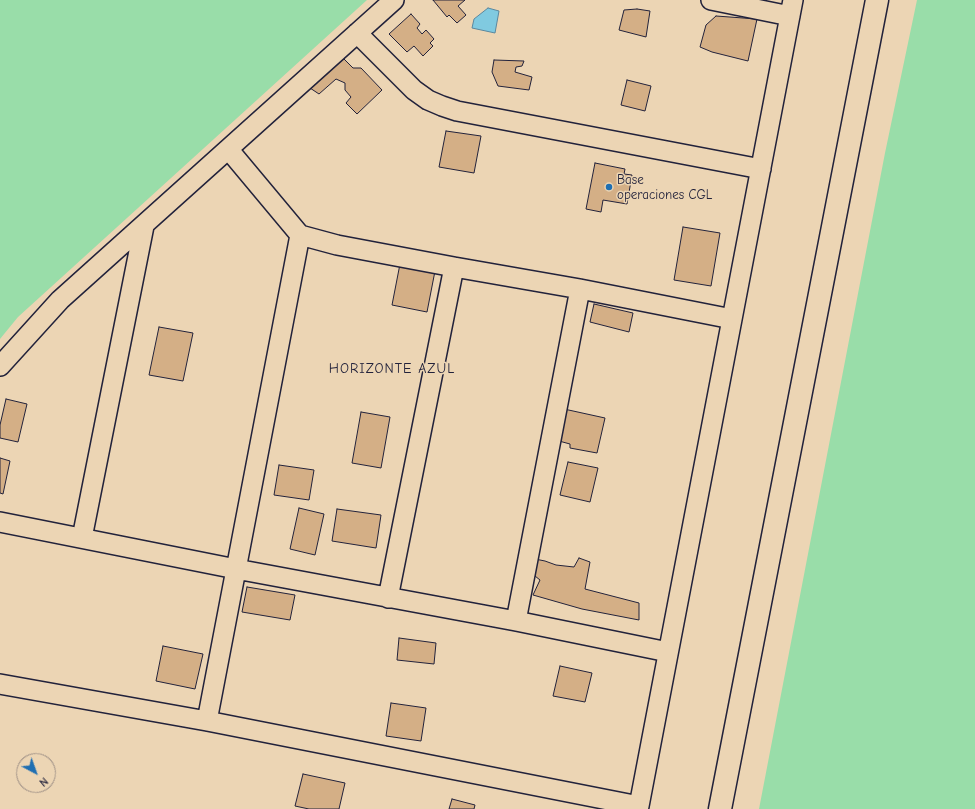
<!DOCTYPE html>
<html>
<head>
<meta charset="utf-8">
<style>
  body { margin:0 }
  #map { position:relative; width:975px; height:809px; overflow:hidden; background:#ecd5b4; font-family:"Comic Neue",sans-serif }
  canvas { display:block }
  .north { position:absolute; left:16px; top:753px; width:40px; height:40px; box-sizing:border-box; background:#ecd5b4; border:1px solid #9b8d84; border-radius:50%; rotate:139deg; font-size:11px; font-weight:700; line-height:16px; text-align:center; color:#22223b }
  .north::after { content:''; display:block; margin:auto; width:14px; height:18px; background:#1f6fb2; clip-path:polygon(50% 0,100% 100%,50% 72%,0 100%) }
</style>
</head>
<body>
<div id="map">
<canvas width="975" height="809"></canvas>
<div class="north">N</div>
</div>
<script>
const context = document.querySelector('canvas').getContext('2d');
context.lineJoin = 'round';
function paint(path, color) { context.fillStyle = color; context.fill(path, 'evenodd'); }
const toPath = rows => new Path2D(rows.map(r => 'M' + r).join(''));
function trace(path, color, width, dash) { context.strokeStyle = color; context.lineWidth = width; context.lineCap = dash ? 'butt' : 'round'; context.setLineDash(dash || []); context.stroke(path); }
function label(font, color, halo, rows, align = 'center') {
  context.font = font + ' "Comic Neue",sans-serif'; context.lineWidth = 3; context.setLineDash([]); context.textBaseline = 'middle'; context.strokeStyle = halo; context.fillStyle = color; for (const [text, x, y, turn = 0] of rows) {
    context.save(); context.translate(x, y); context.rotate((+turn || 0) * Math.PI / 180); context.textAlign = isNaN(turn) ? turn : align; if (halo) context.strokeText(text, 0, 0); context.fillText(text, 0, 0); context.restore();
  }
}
const green = toPath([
  [0,0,367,0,18,317,0,339],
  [917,0,975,0,975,809,759,809,885,153]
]);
const water = toPath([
  [488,8,499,11,495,33,472,28,474,19,488,8]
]);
const building = toPath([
  [433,0,465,0,458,6,466,15,457,23,449,15,447,17,433,0],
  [637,9,650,11,646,37,619,30,624,10,637,9],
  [411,14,420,24,417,28,422,34,426,30,434,39,430,43,433,46,423,56,414,46,407,52,389,34,411,14],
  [716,16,757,19,748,61,712,52,700,47,706,25,716,16],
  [341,56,353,68,361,68,382,90,357,114,346,103,351,97,345,90,345,83,336,79,319,94,310,88,341,56],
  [494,60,524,61,522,66,516,67,515,72,532,77,529,90,498,86,492,72,494,60],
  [627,80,651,86,645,111,621,105,627,80],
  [446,131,481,136,474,173,439,167,446,131],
  [595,163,625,169,624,174,632,175,627,204,603,200,601,212,586,209,595,163],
  [683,227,720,233,711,286,674,280,683,227],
  [400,264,435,271,427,312,392,305,400,264],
  [594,304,633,313,629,332,590,322,594,304],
  [159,327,193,333,183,381,149,375,159,327],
  [6,399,27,404,18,442,0,438,0,425,6,399],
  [564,409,605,418,597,453,570,448,570,444,559,441,564,409],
  [361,412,390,417,381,468,352,463,361,412],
  [0,458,10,461,3,494,0,493,0,458],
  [568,462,598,468,590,502,560,495,568,462],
  [279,465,314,470,309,500,274,495,279,465],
  [299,508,324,514,315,555,290,549,299,508],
  [337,509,381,515,376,548,332,541,337,509],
  [579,558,590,562,585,589,639,603,639,620,582,609,533,595,540,580,530,572,535,559,545,561,556,565,574,567,579,558],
  [247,587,295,595,290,620,242,612,247,587],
  [399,638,436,643,434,664,397,660,399,638],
  [163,646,203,654,195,689,156,681,163,646],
  [560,666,592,673,585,702,553,696,560,666],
  [391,703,426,708,421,741,386,736,391,703],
  [303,774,345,783,339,809,309,809,295,806,303,774],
  [452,799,475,805,474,809,449,809,452,799]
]);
const street = toPath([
  [711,0,790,16],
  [357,33,414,90,428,100,442,106,457,111,761,169],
  [229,150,300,235,337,245,454,267,580,289,732,319],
  [0,366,60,300,394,0],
  [0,522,236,569,516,621,668,652],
  [82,538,144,226],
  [388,598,454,267],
  [516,621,580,289],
  [0,684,207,721,639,806,793,0],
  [207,721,300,235]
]);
const secondary = toPath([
  [720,809,877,0]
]);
const markers = [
  [609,187,4,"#1f6fb2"]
];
const poiNames = [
  ["Base",617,180],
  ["operaciones CGL",617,195]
];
const neighbourhoodNames = [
  ["HORIZONTE AZUL",392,369]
];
paint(green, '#99dda9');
paint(water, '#80cae0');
trace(water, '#5a879e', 1);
paint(building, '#d4af86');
trace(building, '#22223b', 1);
trace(street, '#22223b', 22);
trace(secondary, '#22223b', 25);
trace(street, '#ecd5b4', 19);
trace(secondary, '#ecd5b4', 22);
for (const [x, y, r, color] of markers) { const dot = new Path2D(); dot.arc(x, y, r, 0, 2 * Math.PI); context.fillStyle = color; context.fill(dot); trace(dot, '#ecd5b4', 1.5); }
label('13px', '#22223b', '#ecd5b4', poiNames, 'left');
context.letterSpacing = '1px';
label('14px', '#22223b', '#ecd5b4', neighbourhoodNames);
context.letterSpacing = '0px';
</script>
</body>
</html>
